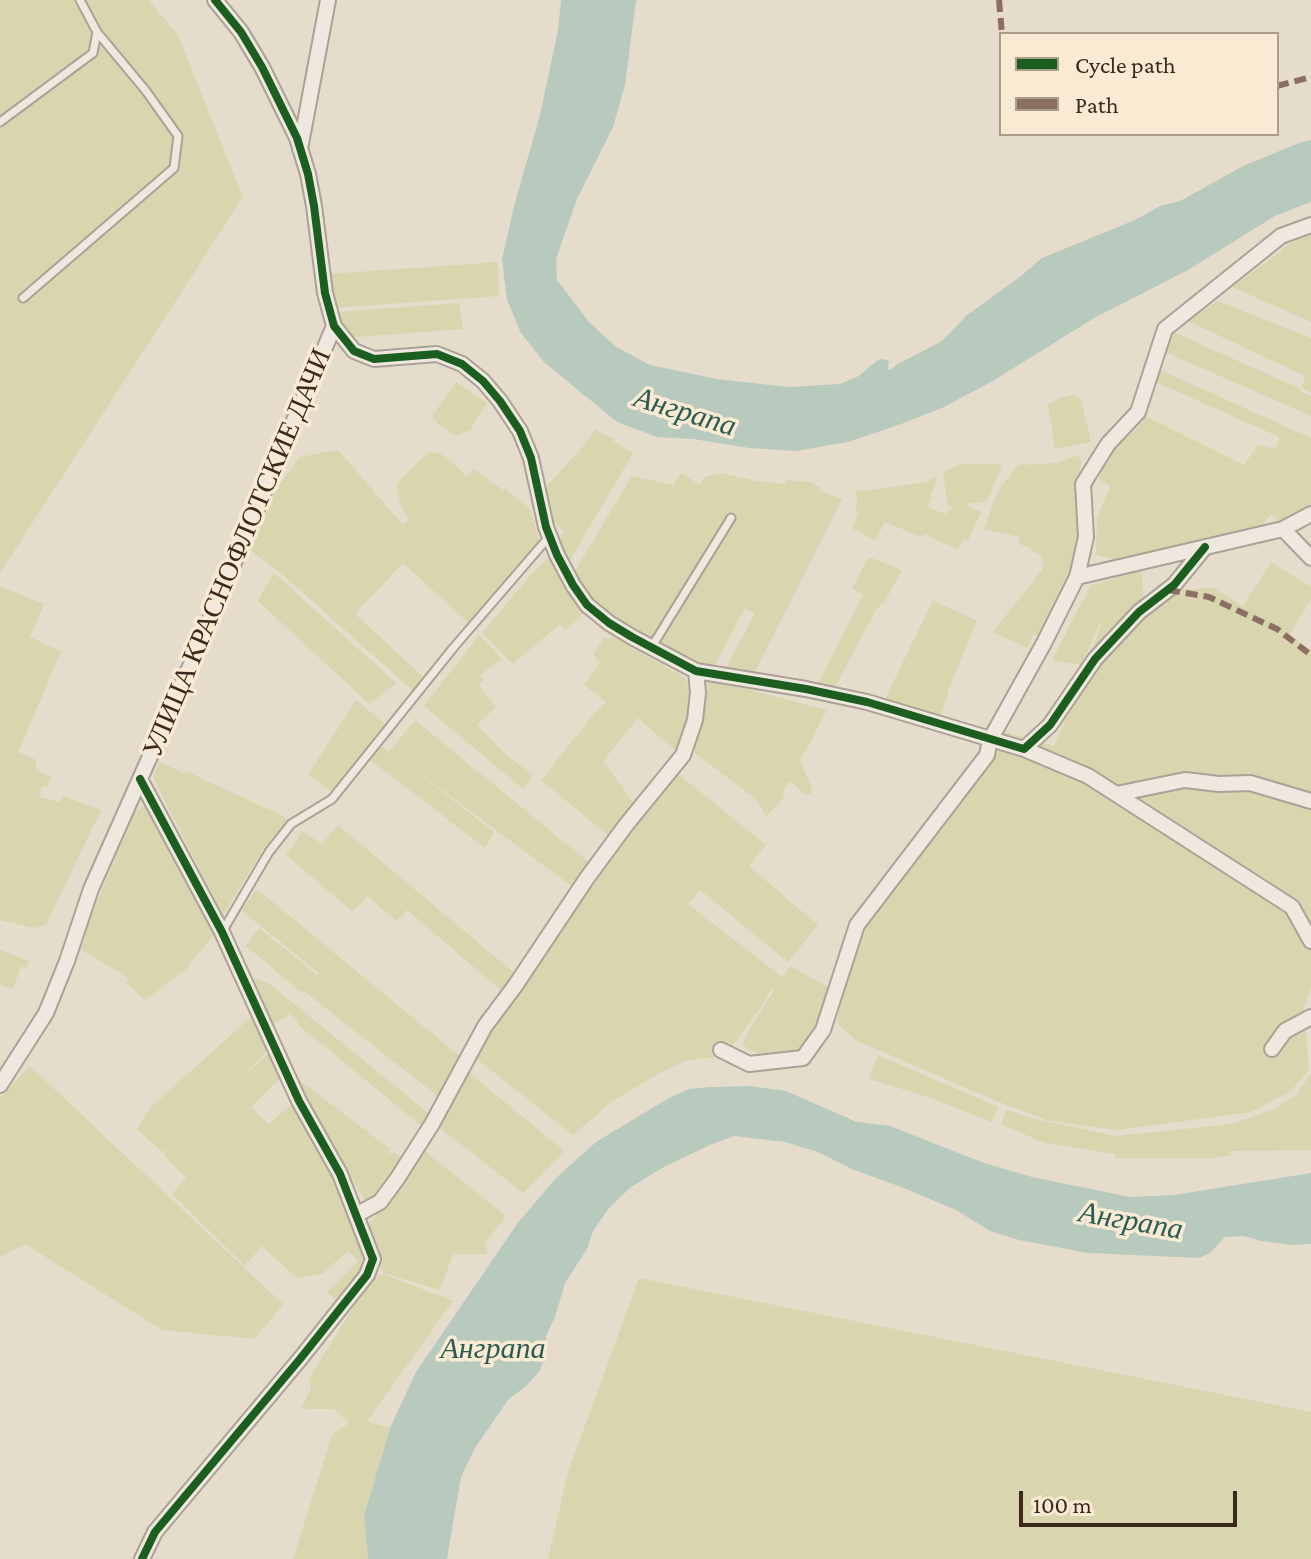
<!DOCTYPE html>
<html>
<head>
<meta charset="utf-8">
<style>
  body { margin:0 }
  #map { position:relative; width:1311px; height:1559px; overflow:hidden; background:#e6dccc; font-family:"Crimson Pro",serif }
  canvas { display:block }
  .legend { position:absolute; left:999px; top:32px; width:280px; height:104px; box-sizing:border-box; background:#f8ead3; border:2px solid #ac9d8a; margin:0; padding:10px 14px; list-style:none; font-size:24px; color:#3b291d }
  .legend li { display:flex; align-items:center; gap:16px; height:40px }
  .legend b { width:40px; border:2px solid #ac9d8a }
  .scale { position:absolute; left:1019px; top:1491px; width:218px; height:36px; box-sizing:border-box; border:4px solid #3b291d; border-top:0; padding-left:10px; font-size:24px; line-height:28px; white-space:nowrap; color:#3b291d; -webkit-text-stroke:6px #f8ead3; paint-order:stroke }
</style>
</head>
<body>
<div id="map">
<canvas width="1311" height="1559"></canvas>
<ul class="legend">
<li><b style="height:10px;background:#1b5e20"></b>Cycle path</li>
<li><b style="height:10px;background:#8d6e63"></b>Path</li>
</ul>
<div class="scale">100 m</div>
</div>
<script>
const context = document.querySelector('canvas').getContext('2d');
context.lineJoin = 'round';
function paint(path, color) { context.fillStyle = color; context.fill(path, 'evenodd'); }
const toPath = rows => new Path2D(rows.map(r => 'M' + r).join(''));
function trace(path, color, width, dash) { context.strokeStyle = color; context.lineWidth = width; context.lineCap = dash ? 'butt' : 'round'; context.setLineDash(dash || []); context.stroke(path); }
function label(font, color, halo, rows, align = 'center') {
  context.font = font + ' "Crimson Pro",serif'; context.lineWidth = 7; context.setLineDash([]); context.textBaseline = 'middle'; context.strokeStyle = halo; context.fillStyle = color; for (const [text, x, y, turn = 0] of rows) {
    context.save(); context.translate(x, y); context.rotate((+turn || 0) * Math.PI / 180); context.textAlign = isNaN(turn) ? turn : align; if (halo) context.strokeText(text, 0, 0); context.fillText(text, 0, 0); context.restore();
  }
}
const green = toPath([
  [0,0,148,0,177,33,243,197,0,573],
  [1311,232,1311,322,1232,287,1283,250,1281,249],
  [498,262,499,296,332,308,328,274],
  [1217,301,1311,338,1311,393,1302,388,1305,376,1188,321],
  [459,303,463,329,344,338,340,312],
  [1173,332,1301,389,1301,391,1311,396,1311,416,1163,351,1170,333],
  [1158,369,1311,438,1311,504,1309,503,1306,511,1284,526,1271,514,1264,522,1272,529,1251,532,1245,529,1141,558,1111,559,1096,555,1097,518,1110,486,1099,479,1103,462,1111,449,1136,430,1145,416,1244,465,1258,445,1275,449,1277,446,1279,438,1277,436,1156,382],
  [456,382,487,403,470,430,456,436,436,422,432,416],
  [1072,395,1081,399,1091,442,1055,449,1048,405,1060,398],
  [595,430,614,439,613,441,633,453,565,569,556,546,564,532,552,520,544,489,586,443],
  [338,450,403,525,409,519,401,507,396,484,429,452,438,453,446,457,465,474,462,479,474,469,503,490,505,488,531,511,541,547,472,626,403,563,355,614,430,683,419,696,284,576,249,549,261,509,300,457],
  [1076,456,1079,456,1082,462,1076,485,1081,562,1044,639,1034,634,1027,648,993,632,1042,570,1043,557,1031,550,1031,548,1019,544,1019,537,984,529,995,498,1002,485,1019,465,1057,463],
  [959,464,997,464,1002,466,987,501,965,504,981,512,968,540,964,539,958,550,925,534,922,537,885,522,875,541,852,528,858,513,855,510,858,497,855,496,857,489,863,491,926,482,937,476,928,507,945,514,954,506,948,507,943,473],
  [681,473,700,485,705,477,721,473,757,481,786,484,788,480,810,482,821,488,820,491,842,499,753,676,725,670,755,613,745,608,714,667,695,663,599,614,572,576,632,476,673,485],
  [869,557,902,570,884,603,882,602,879,608,877,608,834,689,817,685,863,595,852,588],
  [549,558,564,588,584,613,566,630,560,624,513,664,482,633,533,572],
  [1271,562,1311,587,1311,600,1289,635,1311,650,1311,986,1304,1008,1309,1070,1291,1091,1251,1112,1117,1130,1046,1120,994,1100,855,1040,838,1024,838,1015,855,956,869,922,989,762,992,746,1003,731,1054,746,1082,684,1103,617,1081,665,1052,660,1091,585,1142,570,1143,599,1156,591,1213,588,1243,606],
  [274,573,396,683,369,704,258,601],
  [0,586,44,604,30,637,61,651,18,753,37,760,35,766,37,770,51,777,47,787,42,787,39,797,59,802,63,796,101,810,46,925,34,928,0,920],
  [933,600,977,621,949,688,947,697,938,721,885,699],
  [479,635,502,659,480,675,483,680,479,685,496,707,477,725,502,751,533,776,523,789,424,706],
  [613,637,684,677,692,692,691,715,678,753,638,718,603,761,633,802,628,807,628,814,610,837,541,780,593,715,606,702,584,685,600,662,593,655,604,638],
  [708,679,827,710,812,737,813,739,800,760,812,789,811,793,806,795,789,780,782,794,784,795,782,799,766,817,756,799,691,750],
  [356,700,395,732,381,745,389,752,415,720,591,864,574,888,407,764,494,832,485,848,369,759,338,796,308,775],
  [159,762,184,773,186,771,285,817,288,824,263,850,223,915,153,778],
  [678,774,766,845,749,866,818,925,788,962,700,890,688,904,782,977,790,966,841,994,815,1046,789,1058,757,1053,742,1045,749,1030,774,990,772,988,759,1010,728,1052,725,1051,718,1057,687,1060,660,1073,614,1100,573,1135,473,1056,557,937,584,890,641,817,644,817],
  [145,805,163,832,216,932,186,969,145,1000,126,983,128,979,121,973,81,950,86,937,83,935,135,812],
  [338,825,518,976,504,993,407,910,397,921,364,894,366,898,353,912,286,855,297,840,307,848,297,839,302,831,322,844],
  [257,889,463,1059,440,1098,333,1014,304,991,302,993,246,946,259,928,317,975,319,973,241,910],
  [0,950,29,961,26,968,21,966,13,989,0,984],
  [256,978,271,985,422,1108,431,1116,424,1128,297,1024,299,1022,290,1014,270,1026,251,981],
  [254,1014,270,1048,232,1086,271,1051,283,1075,251,1107,269,1124,295,1101,334,1175,367,1252,363,1267,336,1300,327,1292,358,1261,348,1251,322,1274,297,1278,262,1246,245,1266,172,1194,186,1178,164,1155,172,1145,163,1153,137,1129,150,1108],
  [878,1055,998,1107,992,1122,928,1097,869,1079],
  [30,1066,283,1304,255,1339,162,1330,25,1244,0,1257,0,1097],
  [467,1071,564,1151,523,1193,436,1125],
  [1311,1073,1311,1150,1231,1151,1231,1155,1213,1158,1115,1158,1115,1154,1045,1143,1002,1125,1006,1109,1031,1118,1116,1136,1232,1124,1272,1110,1296,1095],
  [298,1079,390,1149,389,1153,394,1154,394,1152,404,1159,381,1192,368,1206,312,1112,313,1108,309,1107],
  [421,1148,506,1216,485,1243,488,1254,457,1254,454,1251,440,1290,383,1273,365,1230,383,1206],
  [383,1274,453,1301,367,1421,390,1428,364,1516,368,1559,293,1559,332,1435,349,1423,334,1409,307,1409,301,1407,311,1389,309,1378,371,1279],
  [639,1278,1311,1412,1311,1559,548,1559,568,1472]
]);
const water = toPath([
  [561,0,636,0,625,85,613,127,577,199,556,259,557,280,589,322,615,346,650,365,717,379,788,387,840,384,859,376,878,360,883,359,889,361,888,369,891,370,896,365,942,341,967,315,1021,276,1042,258,1135,220,1160,206,1180,201,1243,166,1299,143,1311,140,1311,202,1275,216,1188,270,1096,317,991,382,944,407,904,423,848,442,796,451,749,448,693,439,657,437,617,422,544,362,521,333,507,300,502,259,514,206,540,115,558,30],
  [750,1086,786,1091,857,1122,890,1126,984,1163,1032,1177,1130,1197,1174,1195,1311,1173,1311,1244,1294,1245,1261,1241,1244,1236,1225,1237,1210,1253,1199,1258,1088,1253,1019,1240,990,1231,956,1210,904,1188,854,1170,818,1152,785,1142,734,1136,712,1144,664,1167,631,1187,609,1208,593,1231,587,1249,565,1283,555,1317,546,1336,546,1354,539,1372,526,1386,508,1400,475,1448,461,1477,447,1559,368,1559,364,1516,390,1428,416,1372,517,1224,556,1178,596,1142,669,1098,689,1089,711,1087]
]);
const lane = toPath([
  [0,122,93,53,97,32,80,0],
  [23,298,174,168,178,136,146,91,97,32],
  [651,648,731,518],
  [222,932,269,852,291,824,332,799,454,647,548,538]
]);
const street = toPath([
  [215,0,241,32,262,67,297,138,308,174,314,206,325,293,334,326,354,351,374,359,437,354,462,364,483,381,500,401,520,431,531,458,546,527,557,555,573,585,587,605,609,623,632,637,696,671,806,689,867,702,1024,749,1050,725,1095,659,1139,612,1174,585,1205,547],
  [300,149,328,0],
  [1283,529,1311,558],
  [1077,577,1283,529,1311,514],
  [1024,749,1088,776,1292,907,1311,941],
  [140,779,222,932,299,1101,340,1174,373,1259,367,1275,300,1359,155,1532,142,1559],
  [1116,794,1185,780,1219,784,1250,783,1311,801],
  [1272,1049,1285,1031,1311,1017],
  [721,1050,749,1064,803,1058,823,1030,857,925,987,755,990,740,1044,643,1077,577,1086,537,1083,484,1108,444,1138,412,1165,329,1281,236,1311,225],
  [0,1085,46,1013,67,961,91,889,192,662,334,326],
  [356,1215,380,1202,397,1179,432,1124,485,1026,515,986,587,878,626,825,683,755,695,720,698,693,696,671]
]);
const quiet = toPath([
  [999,0,1002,34],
  [1277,86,1311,77],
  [1168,590,1209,597,1277,629,1311,655]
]);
const cycleway = toPath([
  [215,0,241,32,262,67,297,138,308,174,314,206,325,293,334,326,354,351,374,359,437,354,462,364,483,381,500,401,520,431,531,458,546,527,557,555,573,585,587,605,609,623,632,637,696,671,806,689,867,702,1024,749,1050,725,1095,659,1139,612,1174,585,1205,547],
  [140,779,222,932,299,1101,340,1174,373,1259,367,1275,300,1359,155,1532,142,1559]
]);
const streetNames = [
  ["УЛИЦА КРАСНОФЛОТСКИЕ ДАЧИ",237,553,-67]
];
const waterNames = [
  ["Анграпа",685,412,17],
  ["Анграпа",1131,1221,10],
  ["Анграпа",493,1349]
];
paint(green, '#d9d5ae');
paint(water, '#b8cabe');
trace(lane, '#aba196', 11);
trace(street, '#aba196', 18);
trace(lane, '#eee8df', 7);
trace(street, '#eee8df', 14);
trace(quiet, '#8d6e63', 6, [12, 6]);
trace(cycleway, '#1b5e20', 8);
label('28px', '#3b291d', '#f8ead3', streetNames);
label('italic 30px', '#2b5c54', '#f8ead3', waterNames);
</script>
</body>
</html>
